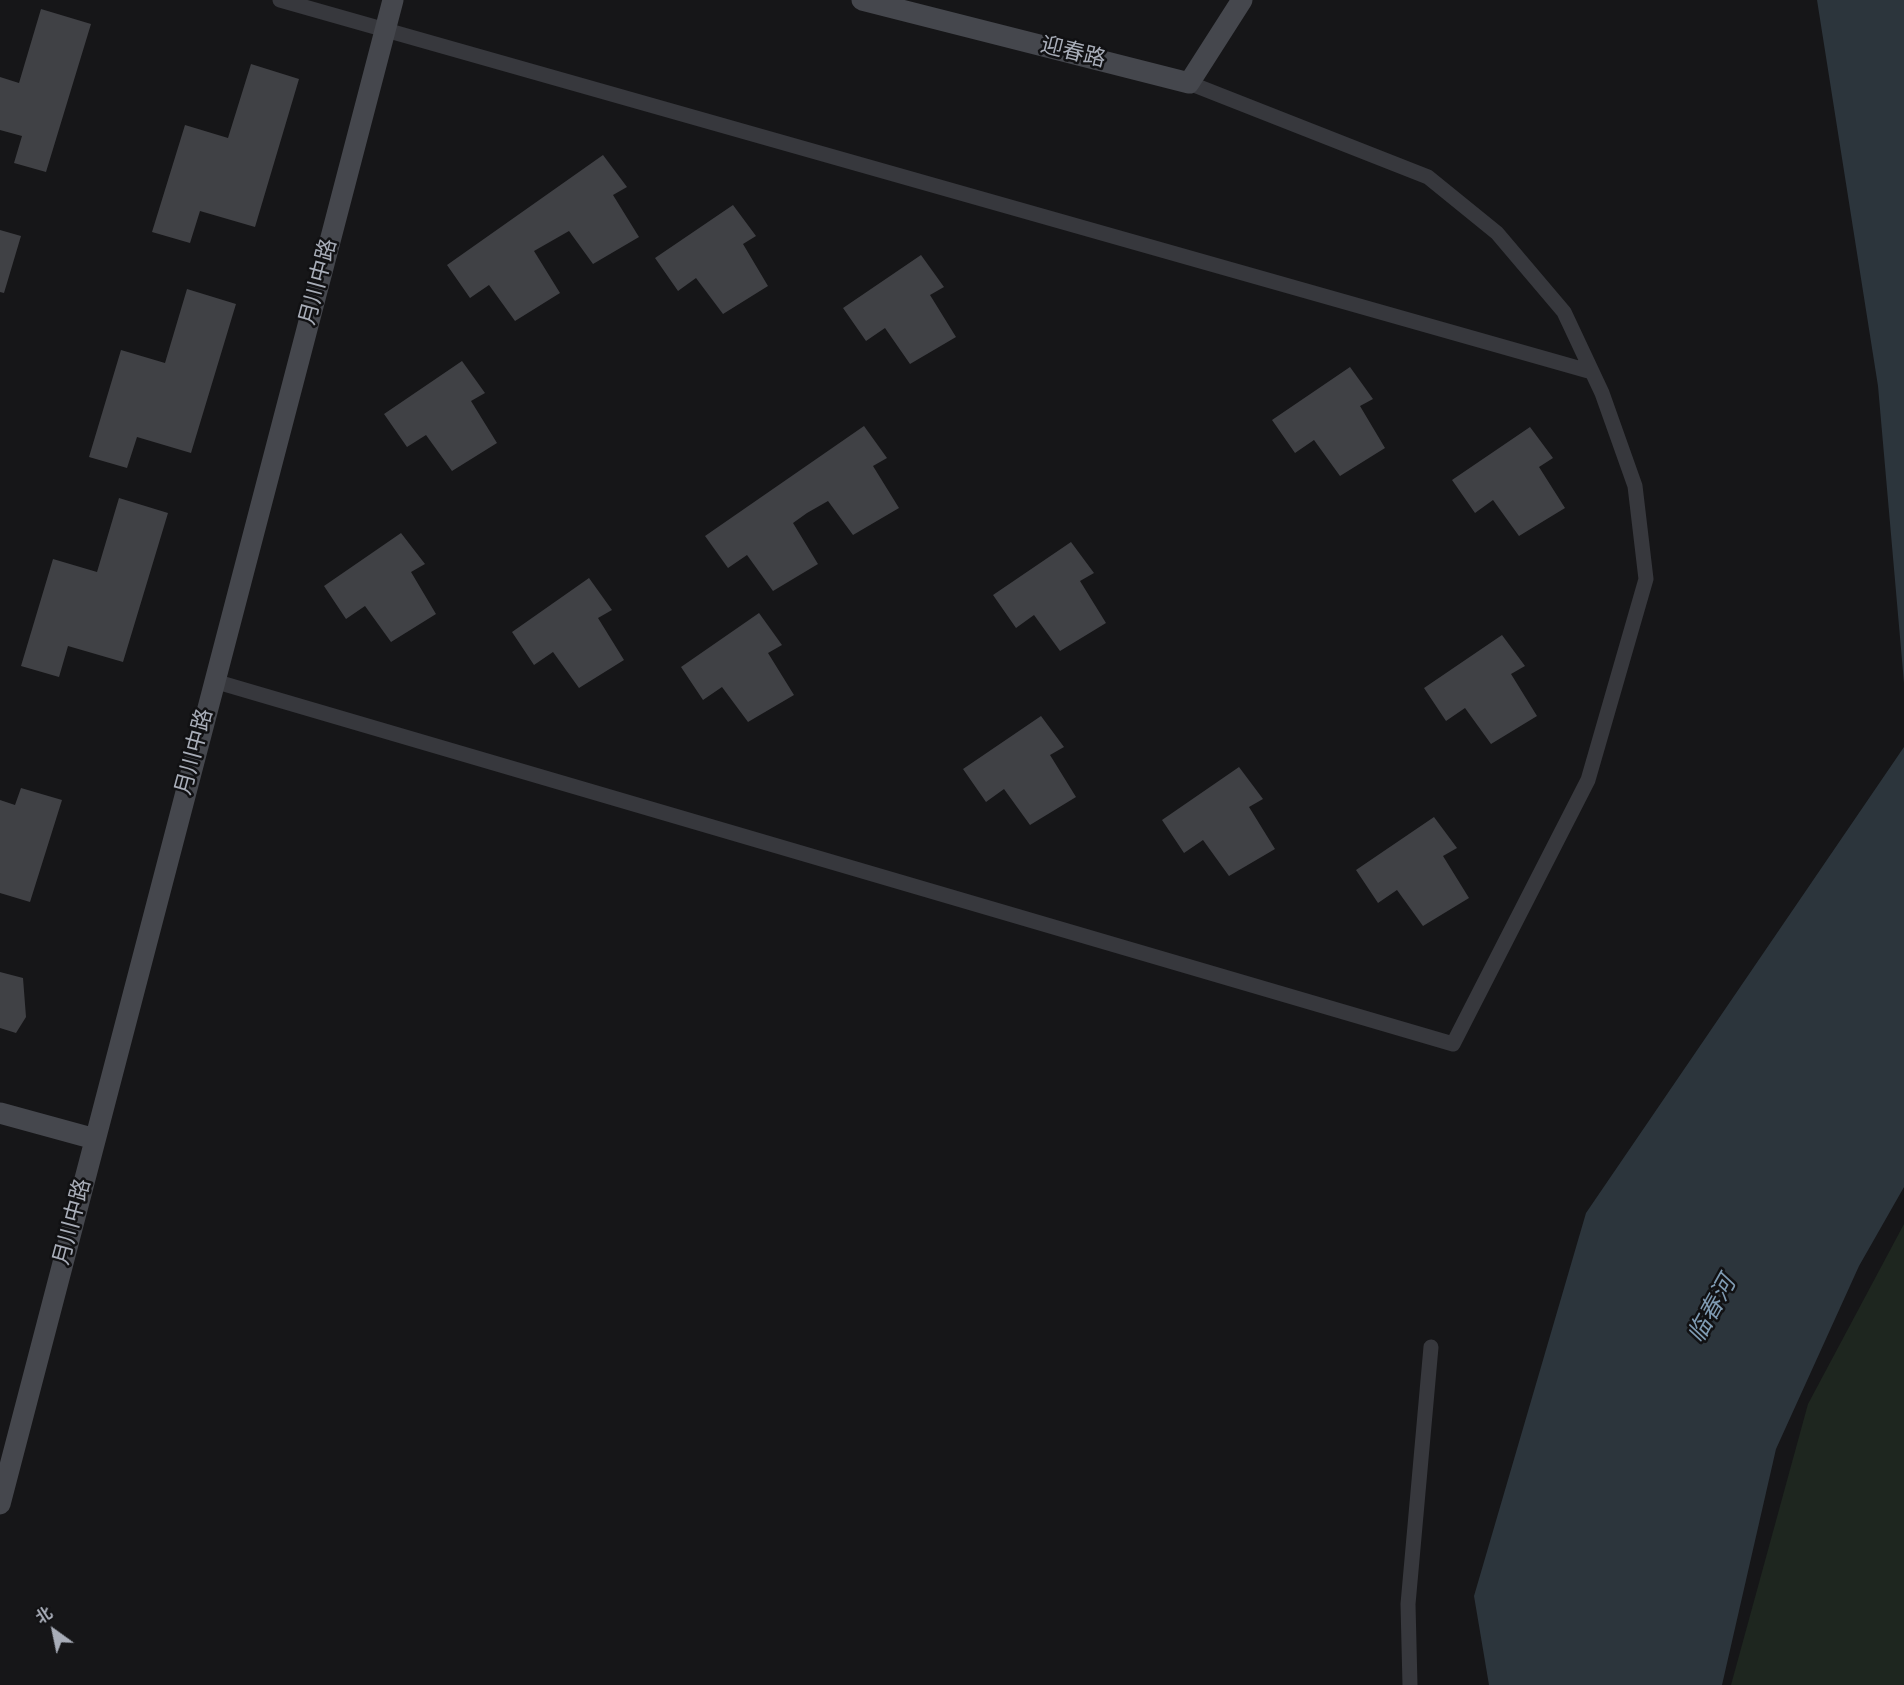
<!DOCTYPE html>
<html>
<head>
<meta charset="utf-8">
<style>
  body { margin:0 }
  #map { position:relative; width:1904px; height:1685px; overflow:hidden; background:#161618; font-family:Signika,"Noto Sans SC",sans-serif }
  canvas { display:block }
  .north { position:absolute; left:24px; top:1601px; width:60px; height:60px; -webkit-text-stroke:4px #111113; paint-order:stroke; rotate:327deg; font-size:16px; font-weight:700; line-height:24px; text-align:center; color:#a8adb8 }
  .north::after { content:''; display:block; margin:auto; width:21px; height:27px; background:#a8adb8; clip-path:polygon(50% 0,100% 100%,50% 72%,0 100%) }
</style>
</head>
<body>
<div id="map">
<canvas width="1904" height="1685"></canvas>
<div class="north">北</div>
</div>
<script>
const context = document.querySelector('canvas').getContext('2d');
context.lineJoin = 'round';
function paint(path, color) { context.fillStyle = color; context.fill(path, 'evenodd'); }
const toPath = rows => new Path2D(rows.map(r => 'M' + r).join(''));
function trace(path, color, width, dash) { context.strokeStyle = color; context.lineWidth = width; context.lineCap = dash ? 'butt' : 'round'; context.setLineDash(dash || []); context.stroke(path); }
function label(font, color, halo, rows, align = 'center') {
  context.font = font + ' Signika,"Noto Sans SC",sans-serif'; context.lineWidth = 5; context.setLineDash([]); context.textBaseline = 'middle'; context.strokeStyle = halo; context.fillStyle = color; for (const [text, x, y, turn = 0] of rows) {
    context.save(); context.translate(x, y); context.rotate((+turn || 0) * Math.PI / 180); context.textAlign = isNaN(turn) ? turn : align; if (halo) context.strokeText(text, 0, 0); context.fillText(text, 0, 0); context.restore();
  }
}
const green = toPath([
  [1904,1224,1904,1685,1731,1685,1808,1404]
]);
const water = toPath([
  [1817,0,1904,0,1904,683,1878,386],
  [1904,747,1904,1187,1859,1266,1776,1449,1722,1685,1489,1685,1474,1596,1586,1213]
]);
const building = toPath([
  [41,9,91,24,46,172,14,163,22,136,0,130,0,77,19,83],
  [251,64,299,79,255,227,200,211,190,243,152,232,185,125,228,138],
  [603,155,627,187,613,195,639,237,593,264,569,231,534,251,560,293,515,321,489,285,470,298,447,265],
  [733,205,756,236,743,244,768,286,723,314,696,278,678,291,655,258],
  [0,230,21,236,4,293,0,292],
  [921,255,944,287,930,295,956,337,910,364,885,328,866,341,843,308],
  [187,289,236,304,191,453,137,437,127,468,89,457,121,350,165,363],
  [462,361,485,393,471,401,497,443,452,471,426,435,407,447,384,414],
  [1350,367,1373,399,1360,406,1385,448,1340,476,1314,440,1295,453,1272,420],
  [864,426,887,458,873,466,899,508,853,535,828,501,807,513,793,523,818,564,773,591,747,555,728,568,705,536],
  [1530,427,1553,458,1539,467,1565,508,1519,536,1493,500,1475,513,1452,480],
  [119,498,168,513,123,662,68,646,59,677,21,666,53,559,97,572],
  [401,533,425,564,411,572,436,614,391,642,365,606,346,619,324,586],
  [1071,542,1094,573,1080,581,1106,623,1060,651,1034,615,1016,628,993,595],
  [589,578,612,610,598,618,624,660,579,688,553,652,534,665,512,632],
  [759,613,782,645,768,653,794,695,748,722,722,687,703,700,681,667],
  [1502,635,1525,666,1511,674,1537,716,1491,744,1465,708,1446,721,1424,688],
  [1041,716,1064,747,1050,755,1076,797,1030,825,1004,789,986,802,963,769],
  [1239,767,1263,799,1249,807,1275,849,1229,876,1203,840,1184,853,1162,820],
  [21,788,62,800,30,902,0,893,0,800,15,805],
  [1434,817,1457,848,1443,856,1469,898,1423,926,1397,890,1378,903,1356,870],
  [0,972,23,978,26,1017,16,1033,0,1028]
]);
const street = toPath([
  [280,0,1592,372],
  [214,681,1453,1044,1588,780,1646,579,1635,486,1602,393,1564,312,1497,233,1428,177,1189,83],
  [1410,1685,1408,1604,1431,1347]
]);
const secondary = toPath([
  [862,0,1189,83,1242,0],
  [0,1113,95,1139],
  [0,1504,393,0]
]);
const streetNames = [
  ["迎春路",1073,53,14],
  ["月川中路",319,282,-75],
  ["月川中路",195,752,-75],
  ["月川中路",73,1222,-75]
];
const waterNames = [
  ["临春河",1713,1310,-61]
];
paint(green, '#1e261f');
paint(water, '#2c353c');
paint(building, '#404145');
trace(street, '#37383d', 15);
trace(secondary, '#45474d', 21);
label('22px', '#a8adb8', '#111113', streetNames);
label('italic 24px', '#7f9bb3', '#111113', waterNames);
</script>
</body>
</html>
